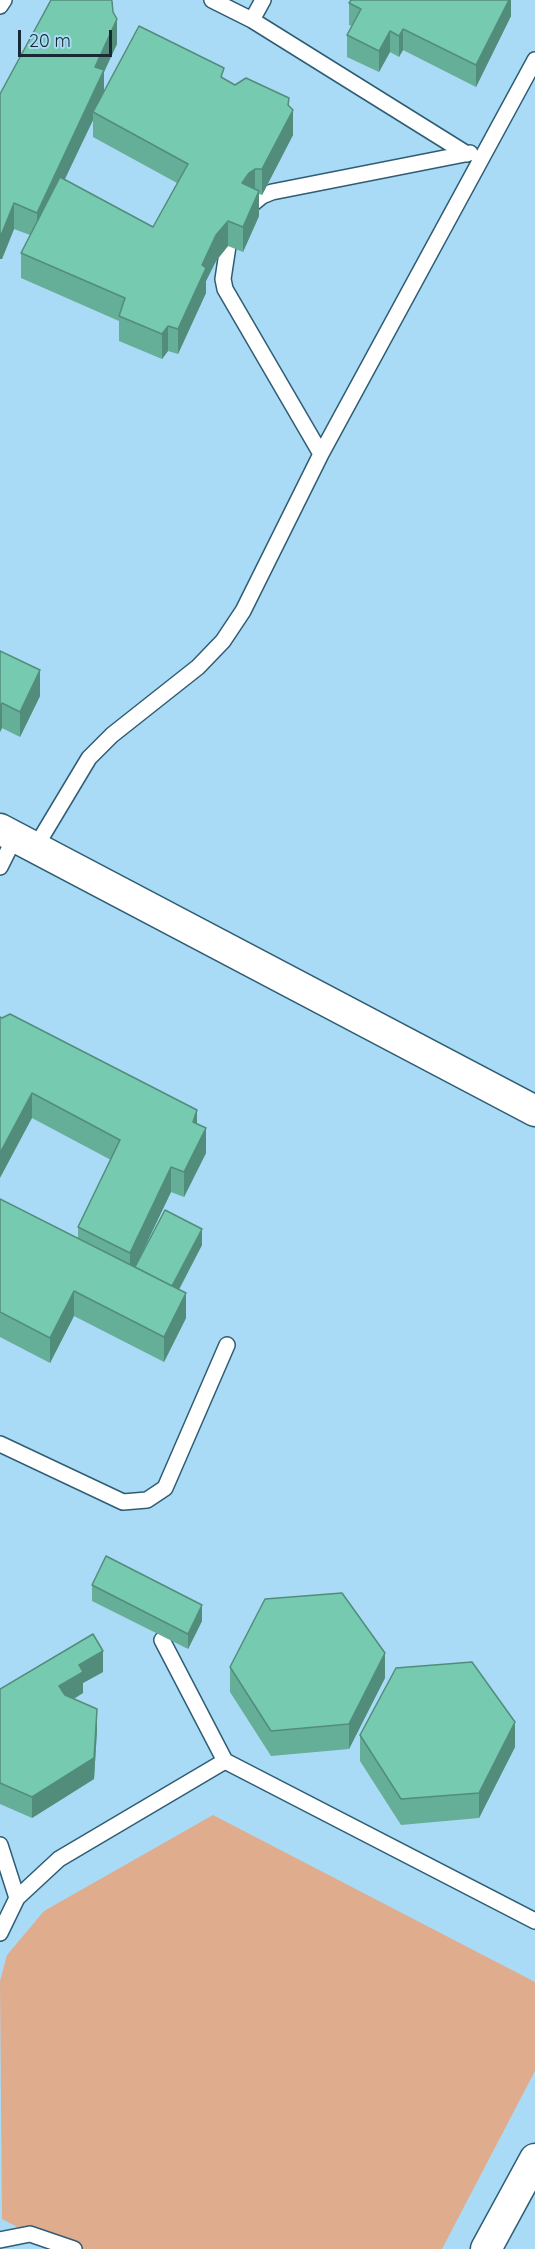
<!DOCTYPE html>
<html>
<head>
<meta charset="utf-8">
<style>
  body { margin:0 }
  #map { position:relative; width:535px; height:2249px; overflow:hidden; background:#aadbf6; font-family:Quicksand,sans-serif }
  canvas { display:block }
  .scale { position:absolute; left:18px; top:30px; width:94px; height:27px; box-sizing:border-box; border:3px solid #172a35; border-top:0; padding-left:8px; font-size:18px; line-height:21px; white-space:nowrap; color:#172a35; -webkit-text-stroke:4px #aadbf6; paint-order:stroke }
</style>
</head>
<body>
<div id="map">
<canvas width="535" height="2249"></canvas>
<div class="scale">20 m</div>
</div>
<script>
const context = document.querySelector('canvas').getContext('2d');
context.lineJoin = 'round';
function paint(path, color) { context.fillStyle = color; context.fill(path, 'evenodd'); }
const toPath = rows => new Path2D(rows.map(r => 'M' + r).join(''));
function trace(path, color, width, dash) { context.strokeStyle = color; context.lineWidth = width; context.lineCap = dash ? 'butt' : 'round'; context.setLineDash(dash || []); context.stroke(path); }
const green = toPath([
  [213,1815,535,1982,535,2071,442,2249,59,2249,2,2219,0,1981,7,1955,44,1911]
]);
const service = toPath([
  [212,0,252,20,467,154],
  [0,6,4,0],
  [252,20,263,0],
  [245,210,262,196,272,192,470,153],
  [228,246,223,279,225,289,321,454],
  [35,848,89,758,112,735,198,667,223,641,243,611,321,454,535,60],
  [0,867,15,837],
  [0,1444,123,1502,147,1500,165,1488,227,1345],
  [162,1640,225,1761],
  [0,1845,17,1898],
  [0,1933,17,1898,59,1859,225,1761,535,1921],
  [0,2240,30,2234,74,2249]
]);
const minor = toPath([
  [0,829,535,1111],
  [486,2249,535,2159]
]);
const wall = toPath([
  [51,0,113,12,117,44,104,72,104,91,224,79,235,85,289,106,293,135,262,195,259,194,259,216,243,252,228,246,216,261,206,281,206,293,178,354,168,351,162,359,119,341,119,321,21,278,21,253,30,235,14,229,2,259],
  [93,120,93,137,177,183,153,227,64,180],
  [511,0,511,16,476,87,403,50,399,57,390,52,379,72,347,57,347,35,352,26,349,25,349,3],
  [0,651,40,696,20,737,2,728,0,732],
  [0,1017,197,1124,206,1153,184,1197,171,1192,135,1267,202,1245,179,1290,186,1318,164,1362,74,1316,50,1363,0,1337,0,1199,78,1238,78,1227,111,1160,32,1118],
  [92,1585,202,1621,188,1649,92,1601],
  [230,1667,385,1678,349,1749,271,1756,230,1692],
  [103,1672,83,1683,83,1693,74,1699,97,1730,94,1779,32,1818,0,1804,0,1689],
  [360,1735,515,1747,479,1818,401,1825,360,1761]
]);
const shadedWall = toPath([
  [509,0,511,0,511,16,476,87,476,65],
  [117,19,117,44,104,72,104,95,93,112,93,120,37,238,37,213,95,67],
  [403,29,403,50,399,57,399,36],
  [390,31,390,52,379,72,379,51],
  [289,98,289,118,293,110,293,135,262,195,262,169,288,105],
  [255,169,255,194,242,183,249,173],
  [259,191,259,216,243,252,243,227],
  [14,203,14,229,2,259,0,259,0,234],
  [228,221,228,246,216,261,206,281,206,293,178,354,178,329,202,265,216,235],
  [168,326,168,351,162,359,162,334],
  [40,670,40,696,20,737,20,712],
  [2,703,2,728,0,732,0,707],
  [32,1093,32,1118,0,1178,0,1153],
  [197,1110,197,1135,193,1122],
  [206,1128,206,1153,184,1197,184,1172],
  [171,1167,171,1192,130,1278,130,1253],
  [202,1229,202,1245,171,1304,171,1288],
  [74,1291,74,1316,50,1363,50,1338],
  [186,1293,186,1318,164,1362,164,1337],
  [202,1605,202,1621,188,1649,188,1634],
  [103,1651,103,1672,83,1683,83,1693,59,1707,59,1686,79,1665],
  [385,1653,385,1678,349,1749,349,1724],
  [97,1709,97,1730,94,1779,32,1818,32,1797],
  [515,1722,515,1747,479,1818,479,1793]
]);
const building = toPath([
  [51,0,111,0,112,1,113,12,117,19,95,67,104,70,37,213,14,203,2,233,0,234,0,94,51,0],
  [351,0,509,0,476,65,403,29,399,36,390,31,379,51,347,35,361,9,349,3,351,0],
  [139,26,224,68,221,77,235,85,246,78,289,98,288,105,293,110,262,169,255,169,249,173,242,183,259,191,243,227,228,221,216,235,202,265,206,268,178,329,168,326,162,334,119,316,125,298,21,253,60,177,153,227,188,164,93,112,139,26],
  [0,651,40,670,20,712,2,703,0,707,0,651],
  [10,1014,197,1110,193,1122,206,1128,184,1172,171,1167,130,1253,78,1227,120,1140,32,1093,0,1153,0,1017,2,1018,10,1014],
  [0,1199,186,1293,164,1337,74,1291,50,1338,0,1312,0,1199],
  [165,1210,202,1229,172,1286,135,1267,165,1210],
  [106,1556,202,1605,188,1634,92,1585,106,1556],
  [342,1593,385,1653,349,1724,271,1731,230,1667,265,1599,342,1593],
  [93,1634,103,1651,79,1665,83,1672,59,1686,65,1695,97,1709,94,1758,32,1797,0,1783,0,1689,93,1634],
  [472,1662,515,1722,479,1793,401,1799,360,1735,396,1668,472,1662]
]);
paint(green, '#dfac8d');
trace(service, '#2f5d74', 18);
trace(minor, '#2f5d74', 33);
trace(service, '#fff', 15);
trace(minor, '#fff', 30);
paint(wall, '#65ae97');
paint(shadedWall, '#528d7b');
paint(building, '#75cab0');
trace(building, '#528d7b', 1.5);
</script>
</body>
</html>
